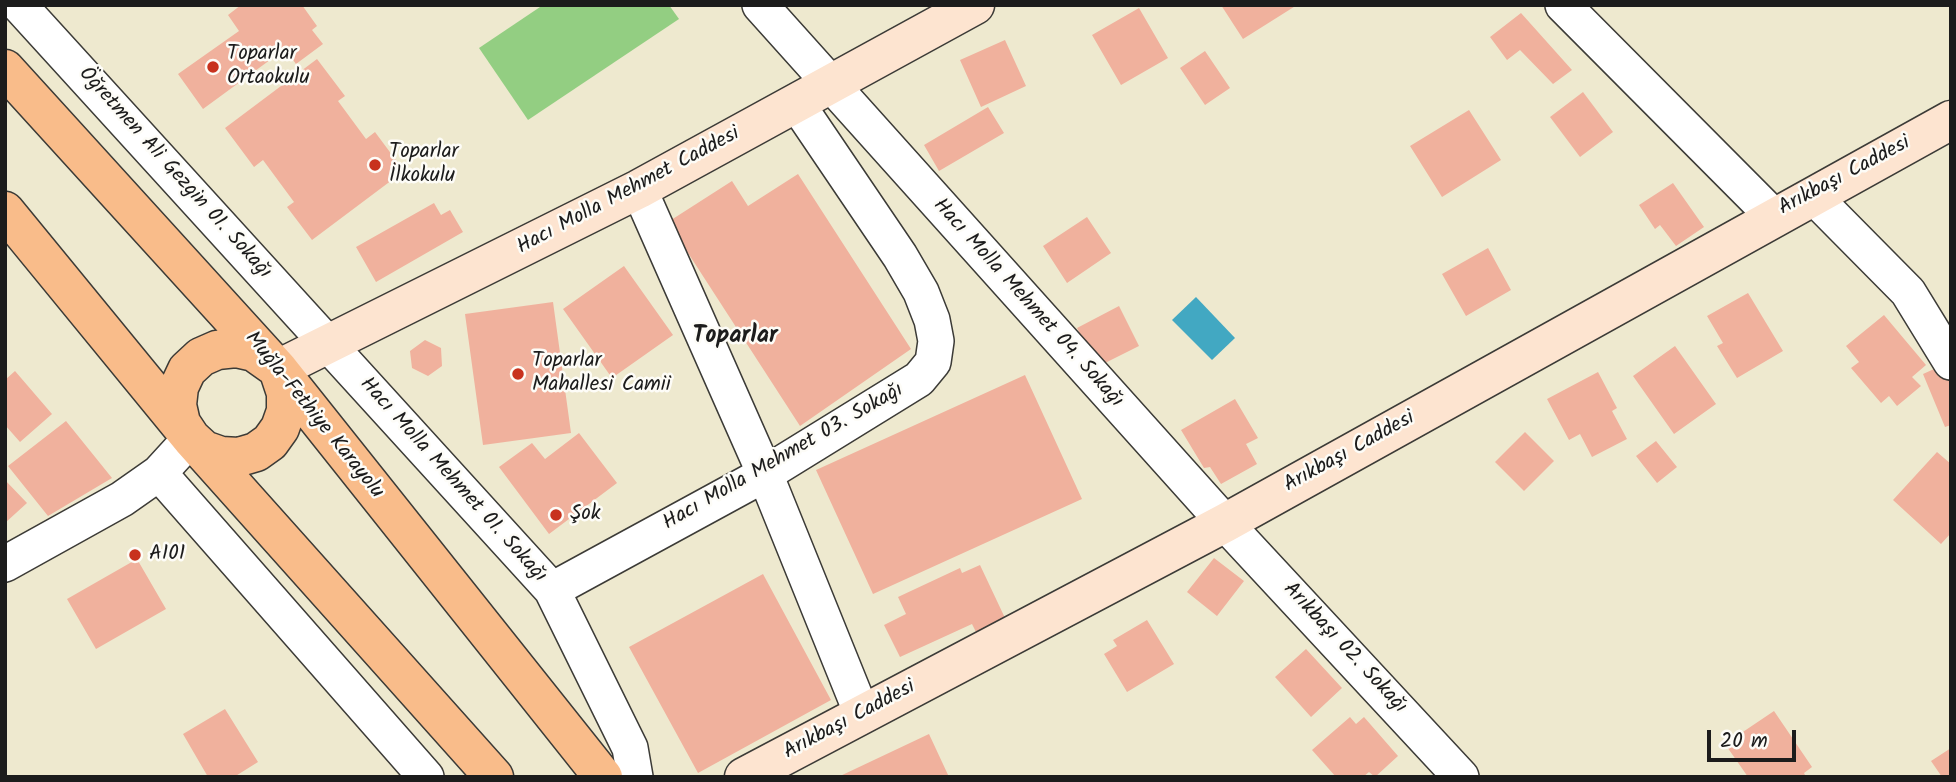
<!DOCTYPE html>
<html>
<head>
<meta charset="utf-8">
<style>
  body { margin:0 }
  #map { position:relative; width:1956px; height:782px; overflow:hidden; background:#eee9cf; font-family:Kalam,sans-serif }
  canvas { display:block }
  .frame { position:absolute; inset:0; border:7px solid #1c1c1c; pointer-events:none }
  .scale { position:absolute; left:1707px; top:730px; width:89px; height:32px; box-sizing:border-box; border:4px solid #1c1c1c; border-top:0; padding-left:9px; font-size:21px; line-height:24px; white-space:nowrap; color:#1c1c1c; -webkit-text-stroke:5px #fdfcf7; paint-order:stroke }
</style>
</head>
<body>
<div id="map">
<canvas width="1956" height="782"></canvas>
<div class="frame"></div>
<div class="scale">20 m</div>
</div>
<script>
const context = document.querySelector('canvas').getContext('2d');
context.lineJoin = 'round';
function paint(path, color) { context.fillStyle = color; context.fill(path, 'evenodd'); }
const toPath = rows => new Path2D(rows.map(r => 'M' + r).join(''));
function trace(path, color, width, dash) { context.strokeStyle = color; context.lineWidth = width; context.lineCap = dash ? 'butt' : 'round'; context.setLineDash(dash || []); context.stroke(path); }
function label(font, color, halo, rows, align = 'center') {
  context.font = font + ' Kalam,sans-serif'; context.lineWidth = 5; context.setLineDash([]); context.textBaseline = 'middle'; context.strokeStyle = halo; context.fillStyle = color; for (const [text, x, y, turn = 0] of rows) {
    context.save(); context.translate(x, y); context.rotate((+turn || 0) * Math.PI / 180); context.textAlign = isNaN(turn) ? turn : align; if (halo) context.strokeText(text, 0, 0); context.fillText(text, 0, 0); context.restore();
  }
}
const green = toPath([
  [543,5,669,5,679,19,528,120,479,48]
]);
const water = toPath([
  [1196,297,1235,338,1212,360,1172,320]
]);
const building = toPath([
  [241,5,302,5,317,26,312,30,323,44,296,64,285,49,203,109,178,74,239,31,228,15],
  [1221,5,1297,5,1243,39],
  [1139,8,1168,58,1121,85,1092,35],
  [1521,13,1572,70,1553,84,1520,50,1507,60,1490,37],
  [1005,40,1026,86,981,107,960,60],
  [1205,51,1230,88,1205,105,1180,68],
  [317,59,345,96,338,101,366,139,375,132,404,171,312,240,287,207,294,202,263,160,254,167,225,128],
  [1583,92,1613,132,1580,157,1550,117],
  [988,107,1004,133,939,171,924,145],
  [1469,110,1501,160,1442,197,1410,146],
  [798,174,911,349,800,426,668,222,732,181,748,206],
  [1673,183,1704,227,1676,246,1660,225,1655,229,1639,205],
  [434,203,441,215,450,210,463,232,376,282,356,247],
  [1087,217,1111,253,1067,283,1043,246],
  [1488,248,1511,290,1466,316,1442,274],
  [624,266,673,335,612,378,563,309],
  [1748,293,1783,351,1737,378,1717,346,1723,343,1707,316],
  [553,302,571,433,483,445,465,314],
  [1119,306,1139,346,1097,367,1077,328],
  [1884,315,1926,365,1912,377,1921,386,1897,406,1889,396,1881,403,1851,368,1859,362,1846,346],
  [425,340,441,348,442,366,428,376,412,368,410,351],
  [1675,346,1716,404,1674,434,1633,376],
  [1943,365,1951,385,1951,425,1945,427,1923,374],
  [15,371,52,414,20,442,5,425,5,380],
  [1598,372,1617,408,1612,411,1627,439,1592,457,1580,434,1569,440,1547,399],
  [1025,375,1082,499,873,594,816,470],
  [1235,399,1258,438,1246,444,1257,464,1221,484,1210,467,1204,468,1181,430],
  [66,421,112,478,48,516,8,466],
  [1525,432,1554,461,1524,491,1495,462],
  [579,433,617,483,549,534,499,467,532,443,545,459],
  [1656,441,1677,467,1657,483,1636,456],
  [1937,452,1951,464,1951,533,1941,544,1893,500],
  [5,480,27,503,5,523],
  [1214,558,1244,581,1217,616,1187,592],
  [137,559,166,609,96,649,67,599],
  [980,565,1005,618,976,632,972,624,900,657,884,625,906,614,898,597,960,568,962,573],
  [763,574,831,700,698,773,629,647],
  [1147,620,1174,664,1127,692,1104,654,1117,646,1113,640],
  [1306,649,1342,688,1311,717,1275,677],
  [225,709,258,762,234,777,208,777,183,734],
  [1774,711,1812,767,1804,773,1806,777,1748,777,1725,744],
  [1350,717,1356,724,1364,717,1398,756,1375,777,1369,772,1363,777,1336,777,1312,750],
  [929,734,949,777,838,777],
  [1951,748,1951,777,1942,777,1931,761]
]);
const street = toPath([
  [19,5,552,590,630,748,635,777],
  [760,5,1225,523,1461,777],
  [1563,5,1773,216],
  [639,189,765,474,862,714],
  [1813,196,1908,292,1951,362],
  [159,473,426,777],
  [5,564,122,499,159,473,191,438],
  [552,590,765,474,919,379,933,362,936,341,932,320,921,292,900,256,797,104]
]);
const secondary = toPath([
  [278,369,639,189,975,5],
  [744,777,1225,523,1951,120]
]);
const highway = toPath([
  [5,69,278,369,603,777],
  [5,211,191,438,494,777],
  [236,348,254,352,278,369,286,393,286,411,280,428,270,442,256,452,239,457,221,456,204,450,191,438,181,423,177,405,179,387,187,370,201,357,217,350,236,348]
]);
const markers = [
  [213,67,7,"#c8321e"],
  [375,165,7,"#c8321e"],
  [518,374,7,"#c8321e"],
  [556,515,7,"#c8321e"],
  [135,555,7,"#c8321e"]
];
const poiNames = [
  ["Toparlar",227,55],
  ["Ortaokulu",227,79],
  ["Toparlar",389,153],
  ["İlkokulu",389,177],
  ["Toparlar",532,362],
  ["Mahallesi Camii",532,386],
  ["Şok",570,515],
  ["A101",149,555]
];
const streetNames = [
  ["Öğretmen Ali Gezgin 01. Sokağı",174,174,48],
  ["Arıkbaşı Caddesi",1845,177,-28],
  ["Hacı Molla Mehmet Caddesi",629,192,-28],
  ["Hacı Molla Mehmet 04. Sokağı",1027,304,48],
  ["Muğla-Fethiye Karayolu",313,416,51],
  ["Arıkbaşı Caddesi",1350,453,-29],
  ["Hacı Molla Mehmet 03. Sokağı",784,458,-30],
  ["Hacı Molla Mehmet 01. Sokağı",452,481,48],
  ["Arıkbaşı 02. Sokağı",1344,649,47],
  ["Arıkbaşı Caddesi",850,721,-28]
];
const quarterNames = [
  ["Toparlar",735,338]
];
paint(green, '#93ce82');
paint(water, '#42a8c2');
paint(building, '#f0b19d');
trace(street, '#3c3b37', 38);
trace(secondary, '#3c3b37', 41);
trace(highway, '#3c3b37', 41);
trace(street, '#fff', 35);
trace(secondary, '#fde4d0', 38);
trace(highway, '#f9bc8a', 38);
for (const [x, y, r, color] of markers) { const dot = new Path2D(); dot.arc(x, y, r, 0, 2 * Math.PI); context.fillStyle = color; context.fill(dot); trace(dot, '#fdfcf7', 2.5); }
label('21px', '#1c1c1c', '#fdfcf7', poiNames, 'left');
label('21px', '#1c1c1c', '#fdfcf7', streetNames);
label('bold 24px', '#1c1c1c', '#fdfcf7', quarterNames);
</script>
</body>
</html>
